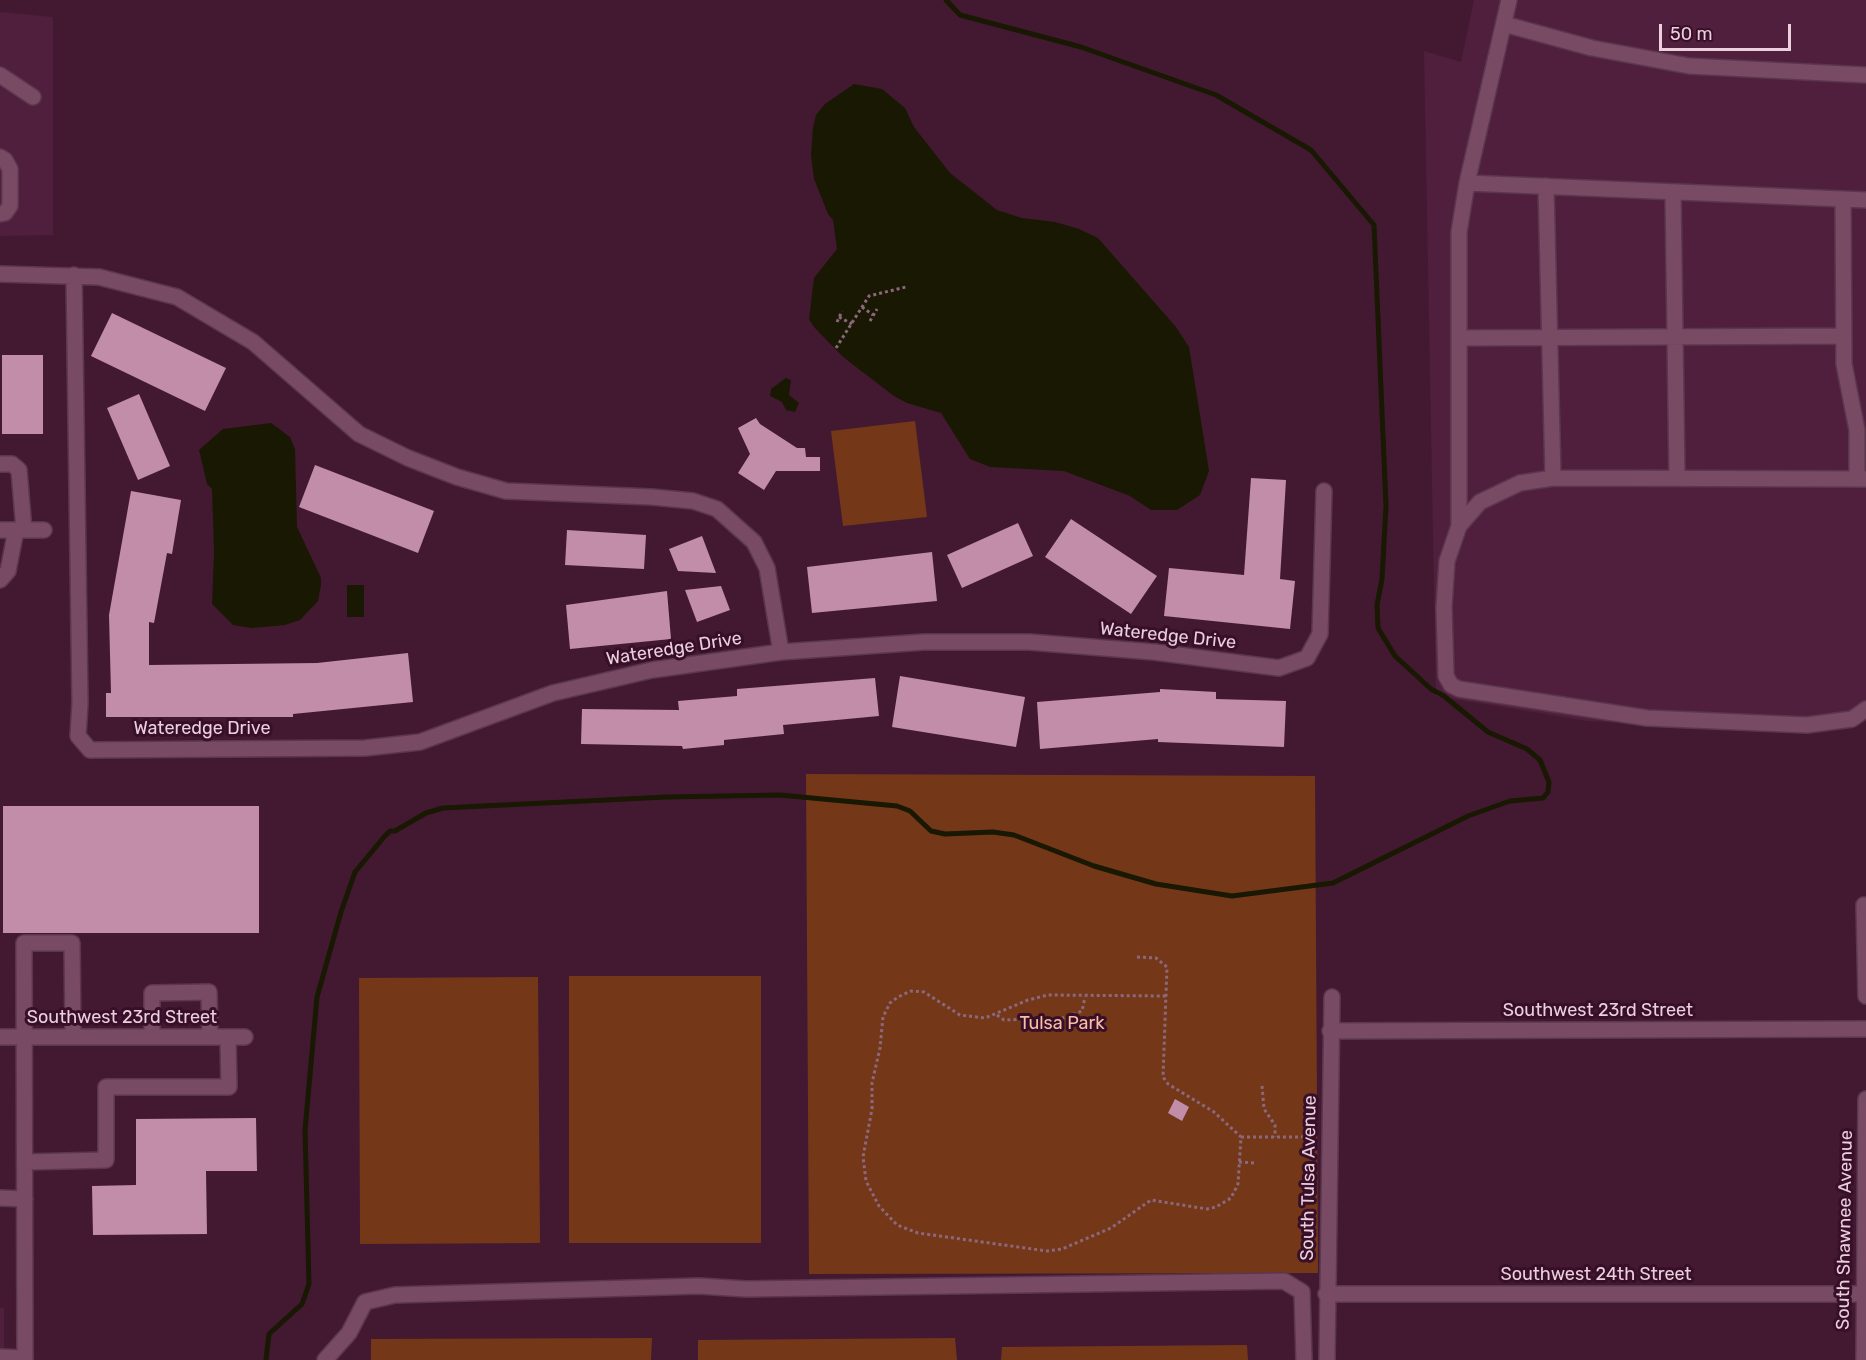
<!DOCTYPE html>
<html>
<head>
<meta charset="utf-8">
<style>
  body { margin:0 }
  #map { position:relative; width:1866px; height:1360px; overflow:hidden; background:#431932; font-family:Rubik,sans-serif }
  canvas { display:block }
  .scale { position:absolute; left:1659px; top:24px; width:132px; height:27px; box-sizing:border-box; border:3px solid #ebcfdd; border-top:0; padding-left:8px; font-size:18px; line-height:21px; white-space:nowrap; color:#ebcfdd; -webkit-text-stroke:4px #380f28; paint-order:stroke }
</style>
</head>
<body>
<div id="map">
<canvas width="1866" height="1360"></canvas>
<div class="scale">50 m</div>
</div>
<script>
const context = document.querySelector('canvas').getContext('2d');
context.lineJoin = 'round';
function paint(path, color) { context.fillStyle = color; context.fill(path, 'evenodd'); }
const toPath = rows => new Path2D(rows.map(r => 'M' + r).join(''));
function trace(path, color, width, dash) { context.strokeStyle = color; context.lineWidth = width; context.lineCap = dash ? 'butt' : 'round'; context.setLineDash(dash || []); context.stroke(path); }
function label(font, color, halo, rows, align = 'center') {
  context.font = font + ' Rubik,sans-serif'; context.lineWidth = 6; context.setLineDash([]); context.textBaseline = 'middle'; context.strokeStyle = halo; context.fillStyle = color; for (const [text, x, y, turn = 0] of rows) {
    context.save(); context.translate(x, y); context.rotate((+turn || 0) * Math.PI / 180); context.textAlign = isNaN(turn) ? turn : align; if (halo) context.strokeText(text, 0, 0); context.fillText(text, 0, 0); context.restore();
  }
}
const built = toPath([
  [1474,0,1866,0,1866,721,1780,730,1587,721,1436,696,1424,51,1461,62],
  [0,12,53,17,53,235,0,236],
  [0,1308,4,1308,4,1360,0,1360]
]);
const green = toPath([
  [915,421,927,517,843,526,831,431],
  [806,774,1315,776,1318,1273,809,1274],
  [569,976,761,976,761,1243,569,1243],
  [538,977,540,1243,360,1244,359,978],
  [652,1338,651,1360,371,1360,371,1339],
  [955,1338,957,1360,698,1360,698,1340],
  [1247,1345,1248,1360,1001,1360,1002,1347]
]);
const water = toPath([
  [854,84,882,89,905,108,914,127,950,173,997,210,1022,218,1055,222,1079,229,1098,238,1176,327,1189,347,1209,471,1200,495,1177,510,1151,510,1130,496,1064,471,990,467,970,459,941,413,907,403,894,396,843,357,814,327,809,319,814,278,837,249,833,220,828,214,814,179,811,155,813,127,816,115,825,104],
  [786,378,791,380,789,395,799,403,795,412,786,410,782,402,770,396,771,389],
  [271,423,290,437,295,449,297,527,321,578,321,585,318,601,300,620,285,625,252,628,233,625,212,604,214,552,212,489,207,484,199,450,223,429],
  [347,585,364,585,364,617,347,617]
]);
const stream = toPath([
  [266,1360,269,1334,302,1304,309,1284,305,1130,317,997,341,912,355,872,384,837,390,831,395,831,426,813,443,808,666,797,780,795,897,806,910,811,931,831,945,834,993,832,1014,835,1094,866,1156,884,1232,896,1333,883,1468,816,1510,801,1543,798,1548,792,1549,782,1540,760,1527,749,1488,732,1444,696,1431,689,1395,656,1378,628,1377,605,1382,579,1386,506,1374,225,1311,150,1216,95,1081,47,960,15,946,0]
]);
const building = toPath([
  [112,313,226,368,205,411,91,356],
  [2,355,43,355,43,434,2,434],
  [139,394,170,466,138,480,107,408],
  [756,418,760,424,797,448,805,448,806,457,820,457,820,471,776,471,764,490,738,473,750,454,738,428],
  [315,465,434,511,418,553,299,507],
  [1251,478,1286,480,1280,579,1295,581,1290,629,1164,616,1169,568,1244,575],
  [131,491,181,500,172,554,167,553,154,623,149,622,149,665,317,663,408,653,413,702,293,714,293,717,106,717,106,693,111,693,109,615],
  [1071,519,1157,576,1131,614,1045,557],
  [1018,523,1033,556,962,588,947,555],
  [567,530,646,535,644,569,565,565],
  [702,536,716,573,678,571,669,549],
  [932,552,937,601,812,613,807,567],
  [721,586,730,610,697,622,685,590],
  [667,591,671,639,570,649,566,605],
  [900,676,1025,697,1016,747,892,727],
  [875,678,879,716,783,725,784,734,724,740,724,745,683,749,682,746,581,744,582,709,679,710,678,701,737,696,737,689],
  [1160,689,1216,692,1216,699,1286,701,1284,747,1158,742,1158,739,1040,749,1037,702,1160,692],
  [3,806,259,806,259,933,3,933],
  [1175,1099,1189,1107,1182,1121,1168,1113],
  [256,1118,257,1171,206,1171,207,1234,93,1235,92,1186,136,1185,136,1119]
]);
const path = toPath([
  [862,307,873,315],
  [839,317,852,324],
  [870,321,877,309],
  [837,322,842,311],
  [836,348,869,296,906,287],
  [1137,957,1156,958,1167,967,1163,1077,1168,1084,1214,1112,1241,1137,1238,1184,1231,1198,1216,1207,1207,1209,1151,1200,1111,1228,1062,1249,1047,1251,918,1233,897,1225,879,1206,866,1181,863,1157,872,1109,872,1083,880,1048,883,1017,890,1003,898,997,911,991,924,992,960,1015,985,1018,1028,1000,1048,995,1166,996],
  [997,1015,1004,1020,1063,1018,1082,1011,1085,997],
  [1262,1086,1264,1109,1275,1125,1275,1137],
  [1241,1137,1306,1137],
  [1239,1162,1255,1163]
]);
const minor = toPath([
  [1509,0,1467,183,1459,232,1459,526,1447,561,1444,607,1446,676,1451,685,1459,689,1647,718,1807,725,1852,719,1866,709],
  [1504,24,1592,48,1689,66,1866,75],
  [0,75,33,97],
  [0,157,5,160,10,169,10,206,5,213,0,214],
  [1467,183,1866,200],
  [1546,186,1553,478],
  [1673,192,1677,478],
  [1843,199,1844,364,1857,430,1857,479],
  [0,274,99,277,177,297,253,342,359,434,408,458,457,477,506,491,652,497,693,501,717,509,754,542,767,568,781,652],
  [74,275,80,703,78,736,90,750,365,748,420,742,553,693,652,670,781,652,924,642,1029,642,1154,652,1279,668,1307,658,1320,634,1324,491],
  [1459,338,1844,336],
  [0,464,12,464,19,470,24,530],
  [1459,526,1480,502,1520,483,1553,478,1866,479],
  [0,530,44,530],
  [0,580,8,571,16,530],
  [1864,905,1866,996],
  [1330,1031,1866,1029],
  [0,1037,245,1037],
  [152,1037,152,993,209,992,210,1036],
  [25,1162,106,1160,106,1087,229,1087,228,1037],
  [0,1198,25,1199],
  [1326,1294,1866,1294],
  [0,1357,25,1358],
  [25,1360,24,943,72,943,73,1037],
  [325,1360,349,1333,365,1302,395,1295,699,1286,746,1289,1284,1281,1302,1292,1304,1360],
  [1327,1360,1332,997],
  [1864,1360,1866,1099]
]);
const streetNames = [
  ["Wateredge Drive",1168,636,6],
  ["Wateredge Drive",674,649,-9],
  ["Wateredge Drive",202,729],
  ["Southwest 23rd Street",1598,1011],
  ["Southwest 23rd Street",122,1018],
  ["South Tulsa Avenue",1309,1178,-89],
  ["South Shawnee Avenue",1845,1230,-89],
  ["Southwest 24th Street",1596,1275]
];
const parkNames = [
  ["Tulsa Park",1062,1024]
];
paint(built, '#501f3d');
paint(green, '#743819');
paint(water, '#191802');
trace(stream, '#191802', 5);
paint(building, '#c18da9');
trace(minor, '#5b374d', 18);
trace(path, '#8c687c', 3, [3, 3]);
trace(minor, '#784a64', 15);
label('18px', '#ebcfdd', '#380f28', streetNames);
label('18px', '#f9bea4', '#380f28', parkNames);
</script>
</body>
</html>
